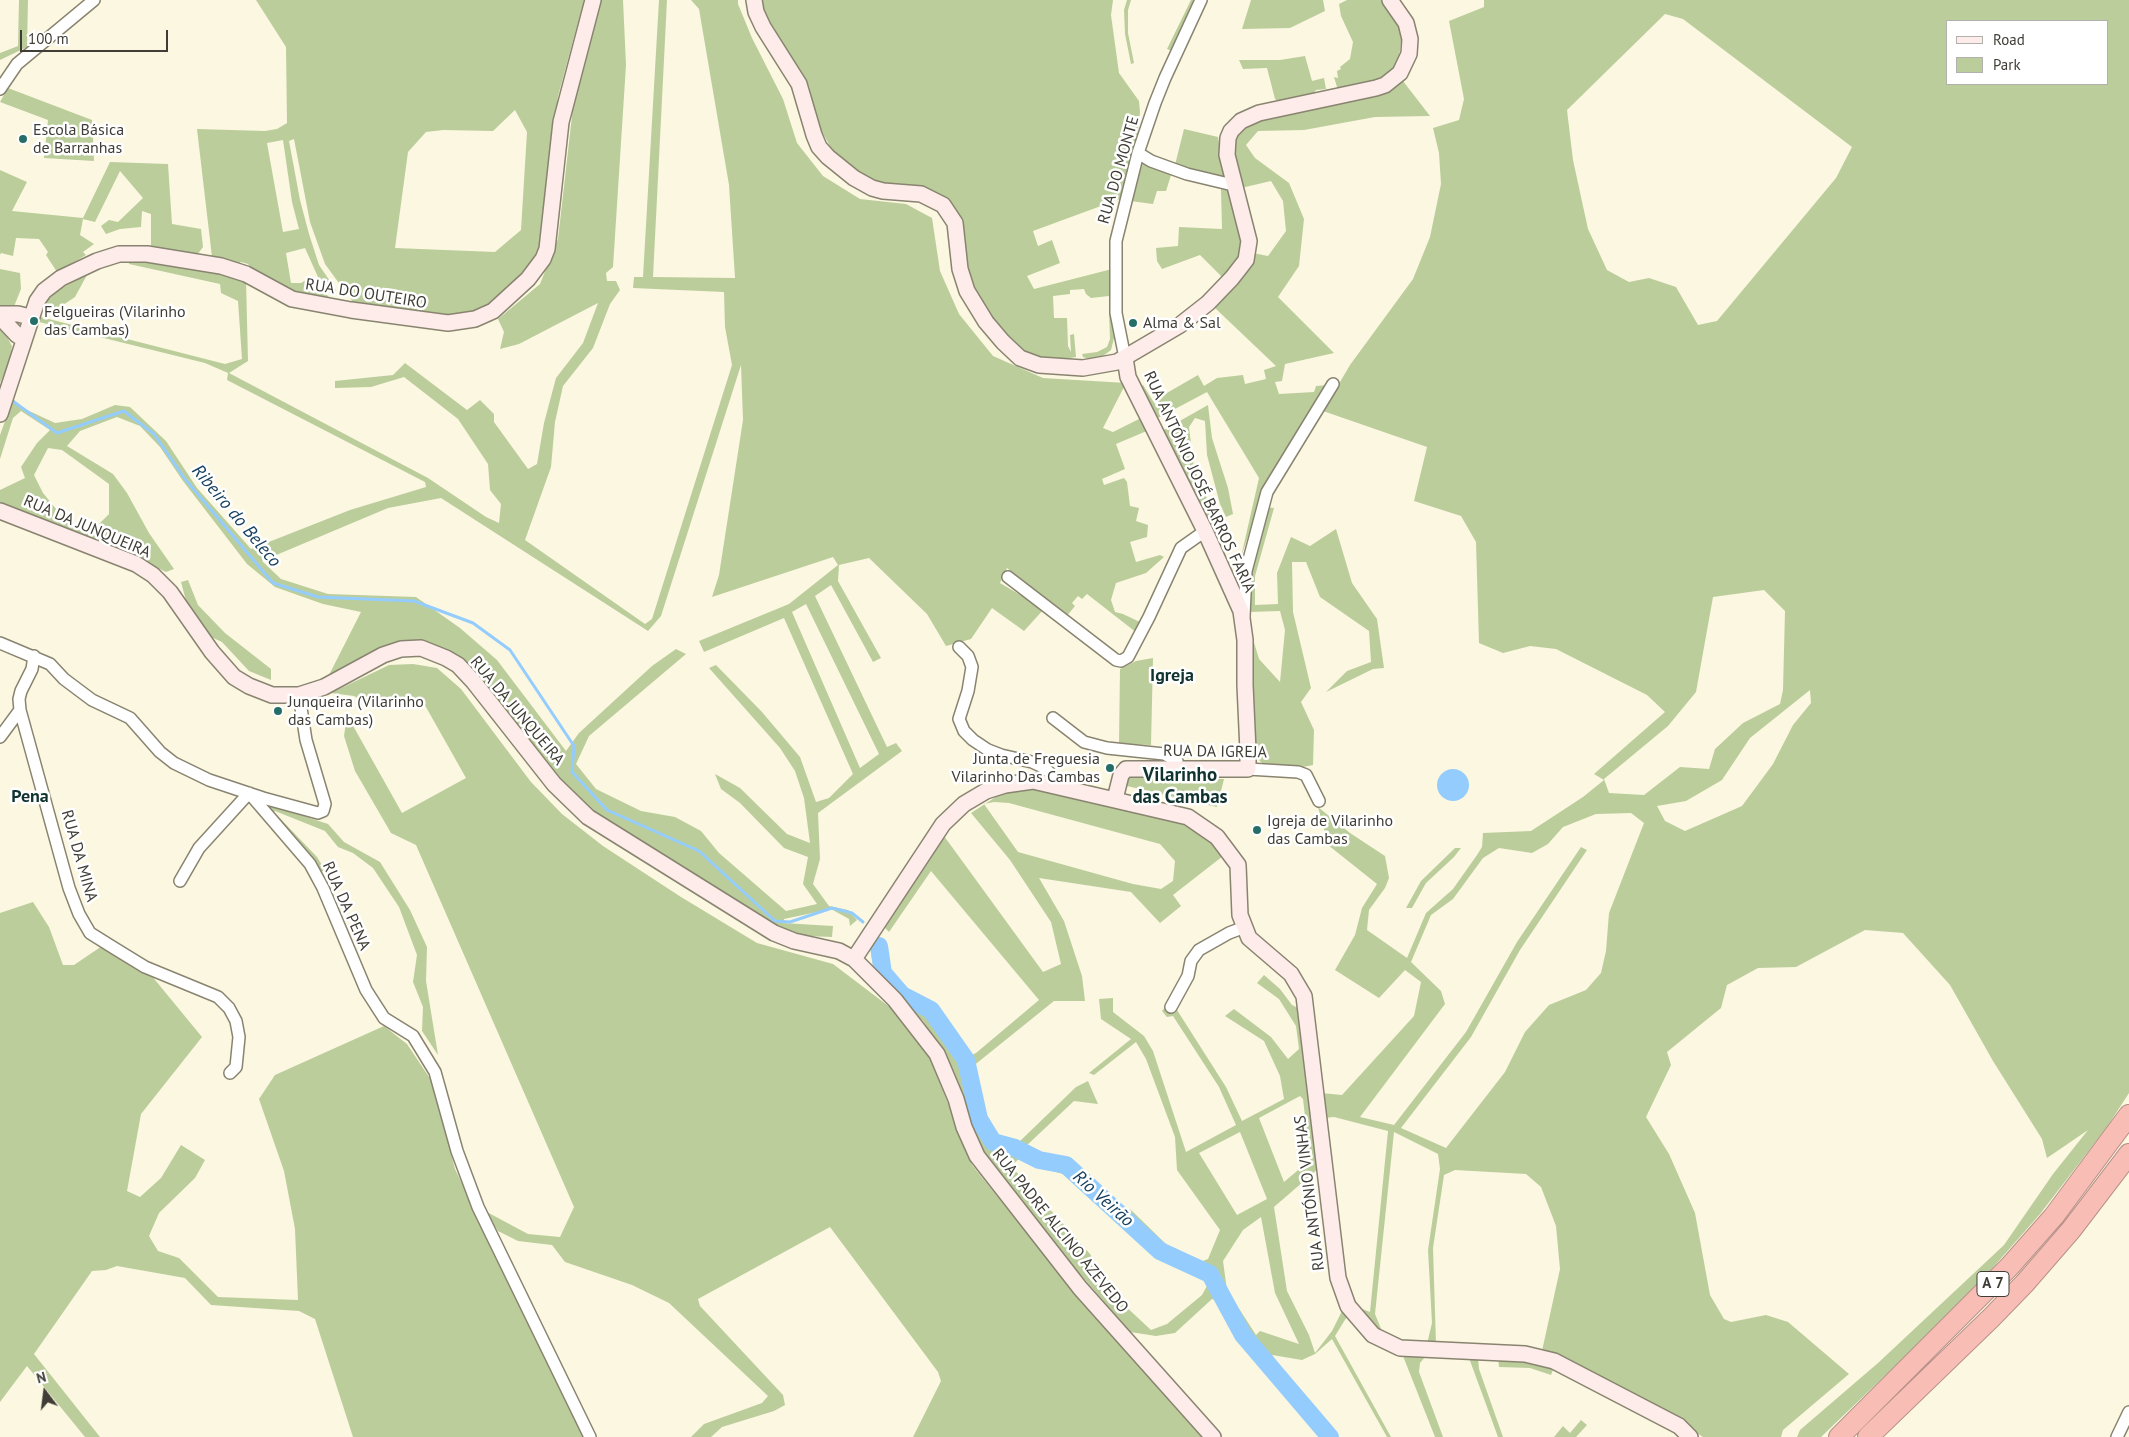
<!DOCTYPE html>
<html>
<head>
<meta charset="utf-8">
<style>
  body { margin:0 }
  #map { position:relative; width:2129px; height:1437px; overflow:hidden; background:#fcf7e1; font-family:"PT Sans",sans-serif }
  canvas { display:block }
  .legend { position:absolute; left:1946px; top:20px; width:162px; height:65px; box-sizing:border-box; background:#fff; border:1px solid #b2b1ae; margin:0; padding:6px 9px; list-style:none; font-size:15px; color:#3f3d35 }
  .legend li { display:flex; align-items:center; gap:10px; height:25px }
  .legend b { width:25px; border:1px solid #b2b1ae }
  .north { position:absolute; left:20px; top:1367px; width:50px; height:50px; -webkit-text-stroke:4px #fff; paint-order:stroke; rotate:345deg; font-size:14px; font-weight:700; line-height:20px; text-align:center; color:#3f3d35 }
  .north::after { content:''; display:block; margin:auto; width:18px; height:22px; background:#3f3d35; clip-path:polygon(50% 0,100% 100%,50% 72%,0 100%) }
  .scale { position:absolute; left:20px; top:30px; width:148px; height:22px; box-sizing:border-box; border:2px solid #3f3d35; border-top:0; padding-left:6px; font-size:15px; line-height:18px; white-space:nowrap; color:#3f3d35; -webkit-text-stroke:4px #fff; paint-order:stroke }
</style>
</head>
<body>
<div id="map">
<canvas width="2129" height="1437"></canvas>
<ul class="legend">
<li><b style="height:6px;background:#fdece9"></b>Road</li>
<li><b style="height:14px;background:#bbcd9b"></b>Park</li>
</ul>
<div class="north">N</div>
<div class="scale">100 m</div>
</div>
<script>
const context = document.querySelector('canvas').getContext('2d');
context.lineJoin = 'round';
function paint(path, color) { context.fillStyle = color; context.fill(path, 'evenodd'); }
const toPath = rows => new Path2D(rows.map(r => 'M' + r).join(''));
function trace(path, color, width, dash) { context.strokeStyle = color; context.lineWidth = width; context.lineCap = dash ? 'butt' : 'round'; context.setLineDash(dash || []); context.stroke(path); }
function label(font, color, halo, rows, align = 'center') {
  context.font = font + ' "PT Sans",sans-serif'; context.lineWidth = 5; context.setLineDash([]); context.textBaseline = 'middle'; context.strokeStyle = halo; context.fillStyle = color; for (const [text, x, y, turn = 0] of rows) {
    context.save(); context.translate(x, y); context.rotate((+turn || 0) * Math.PI / 180); context.textAlign = isNaN(turn) ? turn : align; if (halo) context.strokeText(text, 0, 0); context.fillText(text, 0, 0); context.restore();
  }
}
const green = toPath([
  [19,0,28,0,27,47,0,60,0,53,18,46],
  [256,0,584,0,558,96,543,243,523,275,489,307,460,317,355,305,325,264,310,222,294,139,289,141,300,200,309,234,319,265,336,290,331,295,318,277,305,248,286,253,291,283,301,283,306,280,317,285,330,298,331,302,308,298,283,288,254,273,248,264,241,262,237,265,212,257,197,129,265,131,277,129,287,123,286,47],
  [515,110,527,132,521,230,495,252,395,248,408,152,426,132,443,130,493,131],
  [283,140,292,202,299,229,283,232,267,143],
  [599,0,623,0,626,65,613,267,606,273,607,281,616,281,620,290,610,304,593,348,563,386,555,422,551,467,525,540,645,624,652,619,732,365,725,327,724,292,633,288,634,277,643,277,659,0,667,0,653,277,735,278,729,185,699,9,691,0,738,0,738,4,752,38,783,99,797,143,823,176,860,199,906,204,932,218,940,271,959,314,993,356,1043,378,1126,383,1103,428,1113,432,1143,417,1149,430,1116,444,1125,469,1102,479,1104,485,1124,478,1127,482,1130,506,1139,508,1136,521,1148,525,1147,537,1130,542,1136,562,1160,555,1164,557,1146,573,1116,583,1111,600,1115,612,1123,614,1142,623,1137,633,1087,594,1082,599,1078,596,1072,603,1075,606,1066,617,1007,568,1000,583,1044,609,1024,631,992,608,971,639,946,646,927,614,869,558,839,565,838,581,881,658,873,662,831,585,815,596,887,747,896,743,902,751,818,813,820,859,813,884,829,906,848,910,857,920,850,926,849,919,831,909,784,919,783,923,833,926,832,937,806,936,774,929,604,823,570,792,469,665,445,650,426,641,404,641,378,650,327,679,361,612,323,604,275,587,247,564,183,481,160,447,140,426,117,417,80,431,67,446,113,474,127,493,149,533,174,569,166,572,141,560,0,506,0,490,25,478,21,467,37,443,50,430,21,411,13,418,0,459,0,435,13,399,25,409,55,423,82,419,115,405,130,407,166,441,197,488,251,549,350,510,426,487,425,482,227,380,228,373,205,363,35,321,37,316,225,364,242,359,238,301,221,293,220,284,129,264,130,260,227,273,246,280,248,361,229,373,428,478,486,517,499,523,501,504,490,490,488,464,458,419,404,377,371,387,335,388,335,381,393,375,405,363,467,410,480,400,494,414,494,422,528,469,537,464,544,423,556,378,583,343,598,303,519,344,500,349,504,332,498,319,540,284,558,239,573,107],
  [741,365,743,420,719,575,712,597,833,557,838,565,789,604,699,641,704,652,784,618,853,774,829,798,816,802,800,757,762,712,716,665,709,668,780,748,795,771,804,798,810,843,787,834,740,788,715,774,721,789,740,803,784,848,808,857,803,884,817,904,786,911,719,853,701,831,675,817,641,811,596,789,576,764,589,736,686,654,676,649,652,666,579,733,566,751,497,660,460,628,416,597,328,594,281,579,262,561,388,508,441,498,648,631,661,616],
  [48,448,62,450,109,484,109,514,89,534,70,526,43,493,34,475],
  [806,604,879,754,860,768,792,612],
  [762,0,1113,0,1111,15,1119,73,1139,101,1140,112,1137,138,1120,199,1033,231,1038,246,1052,240,1060,263,1027,276,1034,289,1112,269,1111,293,1109,296,1091,298,1086,294,1084,289,1070,290,1070,294,1053,296,1054,318,1067,318,1068,346,1071,352,1070,335,1074,334,1076,357,1052,361,1023,353,986,313,969,281,958,214,882,186,859,173,833,152,817,122,809,86,762,9],
  [1127,0,1131,0,1128,10,1128,33,1134,63,1131,64,1125,34,1124,10],
  [1191,0,1196,0,1172,51,1167,49],
  [1251,0,1323,0,1325,11,1290,28,1242,29],
  [1347,0,1381,0,1394,15,1402,34,1399,58,1392,70,1369,85,1347,90,1341,87,1337,87,1334,77,1338,78,1337,71,1341,69,1340,67,1350,59,1353,42,1341,16,1339,4],
  [1484,0,2129,0,2129,1093,2107,1127,2040,1214,1968,1296,1821,1437,1797,1437,1800,1430,1878,1363,2004,1245,2053,1174,2088,1130,2047,1158,2042,1139,1993,1061,1950,985,1903,933,1865,930,1796,967,1758,968,1727,985,1721,1008,1667,1052,1671,1065,1646,1117,1669,1154,1695,1213,1710,1295,1724,1319,1731,1322,1766,1315,1788,1322,1849,1374,1783,1430,1781,1437,1703,1437,1675,1418,1542,1351,1560,1269,1556,1226,1541,1187,1526,1174,1455,1170,1444,1175,1433,1248,1436,1344,1427,1344,1432,1323,1428,1250,1440,1169,1438,1154,1394,1132,1375,1314,1382,1331,1368,1320,1357,1307,1370,1312,1388,1131,1334,1117,1324,1118,1321,1093,1342,1095,1414,1016,1421,982,1405,970,1379,998,1335,970,1355,935,1362,908,1377,884,1328,845,1318,807,1350,833,1385,856,1389,878,1385,888,1369,910,1367,930,1407,958,1426,913,1453,889,1477,855,1482,847,1483,833,1531,831,1583,797,1604,780,1594,774,1665,712,1647,695,1556,649,1530,646,1503,653,1479,643,1476,542,1461,516,1414,501,1427,447,1323,411,1350,365,1413,279,1430,237,1441,184,1439,153,1433,128,1459,120,1464,99,1449,21,1484,7],
  [1665,14,1683,19,1852,147,1836,178,1717,321,1698,325,1676,287,1649,278,1629,282,1607,270,1588,229,1573,160,1567,110],
  [1948,21,2108,21,2108,84,1948,84],
  [1764,590,1785,611,1783,690,1780,704,1743,723,1715,749,1709,769,1680,767,1644,795,1609,793,1604,779,1668,726,1696,692,1713,597],
  [1810,690,1811,703,1793,725,1773,764,1742,806,1685,831,1665,821,1657,806,1686,801,1722,780,1750,738],
  [1631,813,1644,823,1609,913,1606,951,1601,973,1586,990,1549,1005,1525,1032,1505,1072,1446,1148,1401,1128,1471,1037,1520,950,1587,850,1581,847,1517,942,1466,1032,1394,1125,1360,1117,1445,1004,1441,991,1411,962,1431,915,1453,899,1483,858,1499,848,1532,853,1548,844,1563,827,1596,814],
  [1305,56,1312,81,1324,78,1326,89,1316,90,1311,97,1282,104,1275,99,1267,68,1243,69,1239,60,1280,60],
  [1403,81,1430,116,1375,117,1304,130,1258,131,1246,145,1255,158,1289,183,1304,219,1299,266,1278,297,1334,353,1285,364,1282,381,1275,382,1279,394,1314,392,1316,386,1328,385,1264,489,1241,557,1259,478,1207,392,1156,419,1139,387,1143,385,1153,401,1198,375,1204,386,1217,378,1243,375,1245,384,1266,379,1264,370,1276,366,1214,307,1253,253,1268,256,1286,231,1283,201,1271,181,1241,188,1231,156,1235,135,1247,123,1264,116,1382,94],
  [8,88,92,120,94,161,44,158,48,120,0,102],
  [1184,129,1218,137,1224,177,1175,165],
  [110,162,168,164,172,224,201,229,203,247,197,255,151,248,151,214,142,211,141,227,120,229,106,234,101,226,109,220,118,222,143,198,120,171,95,222,83,219,80,235,94,244,83,252,86,255,57,272,46,255,48,252,39,239,16,238,13,256,1,253,0,255,0,170,27,182,12,211,83,218],
  [1143,163,1172,172,1166,191,1157,191,1153,204,1130,201],
  [1221,189,1230,191,1245,243,1238,263,1223,278,1200,255,1162,269,1157,261,1156,248,1178,246,1179,227,1222,229],
  [0,269,20,273,21,289,13,309,0,306],
  [87,275,75,297,51,313,40,308,58,290],
  [1109,311,1112,311,1114,338,1111,350,1103,356,1088,359,1083,357,1082,354,1097,352,1107,347,1110,339],
  [0,324,12,346,9,363,0,383],
  [1208,405,1212,438,1228,488,1233,514,1226,517,1220,504,1207,455,1205,421,1195,418,1189,427,1194,468,1214,515,1219,536,1213,539,1162,431],
  [1266,507,1274,508,1255,576,1255,605,1278,604,1277,573,1291,537,1310,546,1336,529,1352,583,1377,619,1384,668,1373,669,1326,692,1347,671,1371,662,1369,631,1320,597,1306,562,1292,562,1293,612,1311,688,1301,702,1314,730,1313,765,1298,768,1266,767,1255,756,1250,629,1259,659,1280,682,1285,630,1280,611,1248,612,1249,575],
  [188,580,198,605,225,633,271,669,271,680,249,671,222,642,209,636,188,608,181,582],
  [1153,658,1151,745,1119,744,1120,669,1136,661],
  [413,664,437,668,461,689,531,782,562,814,603,846,681,897,757,943,833,964,895,1011,931,1060,972,1165,1066,1282,1204,1437,913,1437,941,1381,938,1372,830,1227,698,1299,700,1306,783,1395,785,1405,774,1411,722,1427,711,1437,691,1437,704,1424,762,1403,768,1396,669,1303,632,1285,565,1262,552,1245,518,1241,498,1231,485,1211,528,1234,560,1237,574,1207,416,845,391,833,355,771,344,736,347,715,402,813,466,778,422,700,408,697,375,708,354,696,331,693,389,665],
  [1128,776,1224,779,1217,807,1127,786],
  [1036,786,1177,820,1203,834,1223,856,1173,895,1181,906,1160,923,1131,892,1039,878,1064,921,1082,976,1085,1001,1054,1001,972,1067,981,1105,990,1128,1003,1142,1018,1143,1076,1087,1088,1081,1098,1104,1074,1101,1025,1147,1045,1159,1078,1166,1119,1206,1110,1213,1069,1176,1040,1167,1021,1157,1011,1166,1090,1254,1122,1303,1151,1330,1167,1324,1202,1295,1208,1284,1203,1275,1160,1257,1122,1215,1130,1209,1169,1247,1200,1262,1208,1259,1220,1230,1177,1170,1175,1137,1146,1059,1136,1042,1094,1075,1089,1073,1131,1039,1101,1019,1099,999,1113,998,1113,1012,1144,1036,1153,1051,1186,1152,1236,1125,1219,1087,1173,1016,1167,1017,1162,1011,1170,1001,1177,1010,1226,1087,1242,1121,1284,1099,1280,1076,1264,1041,1225,1016,1234,1009,1271,1037,1288,1059,1299,1049,1296,1026,1279,999,1257,983,1264,975,1280,989,1292,1005,1300,1009,1319,1168,1274,1207,1287,1291,1309,1335,1315,1353,1332,1331,1343,1309,1348,1315,1335,1336,1391,1437,1387,1437,1332,1339,1315,1354,1302,1360,1272,1355,1335,1437,1324,1437,1244,1345,1220,1302,1212,1299,1175,1333,1156,1336,1130,1332,1044,1232,986,1157,976,1138,946,1057,923,1021,879,976,873,965,871,953,877,939,882,939,884,943,884,959,889,973,916,998,935,1005,968,1057,976,1053,1039,1000,931,871,889,932,885,928,944,836,1043,972,1061,964,1051,922,1010,860,971,813,1005,791],
  [994,802,1009,803,1160,844,1175,861,1173,881,1161,889,1133,884,1018,852,984,804],
  [1300,1096,1303,1099,1310,1160,1284,1182,1259,1118],
  [1240,1132,1267,1199,1237,1215,1199,1153],
  [1261,1217,1275,1293,1299,1344,1260,1331,1256,1335,1227,1290,1223,1261,1243,1230],
  [267,804,328,824,344,842,380,862,410,910,427,947,426,981,438,1055,422,1031,423,1007,413,982,417,955,399,907,373,868,353,853,338,847,325,831,275,811,274,812,317,857,325,870,319,873,266,808],
  [1455,848,1461,848,1454,857,1426,883,1412,908,1406,908,1421,881],
  [33,902,49,927,63,965,74,965,102,946,151,975,202,1037,141,1114,127,1191,140,1197,161,1178,181,1145,205,1160,195,1178,159,1213,149,1236,158,1251,179,1258,218,1297,298,1300,295,1229,284,1171,259,1099,275,1075,384,1026,407,1044,433,1083,455,1169,584,1437,353,1437,315,1319,299,1311,211,1305,185,1278,117,1266,106,1270,92,1271,34,1354,100,1437,85,1437,27,1366,0,1402,0,913],
  [1403,1356,1425,1357,1420,1363,1419,1372,1443,1437,1435,1437],
  [1469,1358,1478,1358,1479,1369,1503,1437,1498,1437],
  [1498,1358,1529,1361,1554,1367,1551,1375,1530,1368,1499,1367],
  [1581,1420,1587,1425,1576,1437,1554,1437,1563,1426,1570,1433]
]);
const water = toPath([
  '1437 785a16 16 0 1 1 32 0a16 16 0 1 1-32 0Z'
]);
const stream = toPath([
  [14,402,57,433,124,411,154,434,185,479,273,583,318,597,414,601,473,623,510,650,574,746,572,772,607,810,699,851,775,921,790,922,832,908,852,913,863,922]
]);
const river = toPath([
  [879,946,883,973,902,995,931,1010,966,1060,979,1119,993,1142,1015,1148,1039,1160,1066,1165,1160,1251,1210,1274,1243,1335,1330,1437]
]);
const street = toPath([
  [0,89,17,64,94,0],
  [1138,153,1151,161,1187,174,1233,185],
  [1125,358,1116,313,1116,241,1138,153,1155,103,1165,78,1201,0],
  [1008,577,1116,660,1121,661,1128,657,1149,617,1181,548,1205,531],
  [1244,616,1246,571,1267,492,1333,384],
  [0,643,50,664,64,679,92,700,130,718,160,752,174,763,209,780,263,798,318,813,323,811,325,804,306,740,299,695],
  [959,647,968,656,972,667,968,691,959,719,964,731,973,740,988,750,1001,755,1032,762,1045,768,1064,788],
  [34,656,32,669,21,691,19,699,20,710,69,888,79,914,90,933,114,948,145,967,218,997,229,1008,236,1021,239,1037,236,1067,230,1073],
  [1053,718,1084,742,1107,748,1164,754,1177,761,1177,769],
  [0,737,20,710],
  [1248,769,1298,772,1306,775,1319,801],
  [180,881,199,848,249,793,310,864,323,888,366,990,384,1018,413,1036,435,1072,457,1151,478,1207,590,1437],
  [1171,1007,1188,976,1191,961,1199,950,1229,933,1245,927],
  [2117,1437,2129,1412]
]);
const secondary = toPath([
  [754,0,756,12,763,27,799,84,814,135,819,147,828,157,854,178,872,188,883,191,921,194,943,205,955,223,960,269,967,291,986,322,1003,342,1020,358,1039,365,1083,368,1117,362,1180,325,1208,303,1232,278,1246,260,1249,241,1227,155,1228,138,1231,131,1241,121,1259,113,1376,88,1385,85,1400,73,1409,54,1410,39,1406,23,1390,0],
  [0,314,18,314,30,317],
  [0,317,17,335,23,339],
  [0,414,37,301,44,291,61,278,97,261,119,254,147,254,221,266,246,274,292,299,351,310,448,323,475,319,493,311,528,279,543,259,547,249,561,122,593,0],
  [0,511,136,564,153,575,170,592,212,652,234,677,249,686,272,695,299,695,324,687,383,655,401,649,421,648,446,658,458,665,473,681,554,784,588,817,774,933,794,941,839,951,854,959,895,1000,937,1054,956,1099,964,1127,977,1156,1080,1288,1213,1437],
  [1115,799,1121,775,1126,769,1248,769,1248,751,1245,685,1245,640,1241,611,1205,531,1128,377,1125,358],
  [854,959,943,824,964,804,986,791,1005,785,1033,781,1188,817,1217,837,1238,865,1240,915,1249,938,1291,974,1304,996,1338,1278,1348,1306,1373,1335,1400,1348,1525,1354,1554,1361,1679,1426,1690,1437]
]);
const highway = toPath([
  [1839,1437,2010,1266,2054,1216,2129,1115],
  [1868,1437,1991,1318,2025,1283,2071,1230,2129,1154]
]);
const markers = [
  [23,139,5,"#256e68"],
  [34,321,5,"#256e68"],
  [1133,323,5,"#256e68"],
  [278,711,5,"#256e68"],
  [1110,768,5,"#256e68"],
  [1257,830,5,"#256e68"]
];
const shields = [
  [1993,1284,32]
];
const shieldNames = [
  ["A 7",1993,1284]
];
const poiNames = [
  ["Escola Básica",33,130],
  ["de Barranhas",33,148],
  ["Felgueiras (Vilarinho",44,312],
  ["das Cambas)",44,330],
  ["Alma & Sal",1143,323],
  ["Junqueira (Vilarinho",288,702],
  ["das Cambas)",288,720],
  ["Junta de Freguesia",1100,759,"right"],
  ["Vilarinho Das Cambas",1100,777,"right"],
  ["Igreja de Vilarinho",1267,821],
  ["das Cambas",1267,839]
];
const streetNames = [
  ["RUA DO MONTE",1119,170,-74],
  ["RUA DO OUTEIRO",366,294,9],
  ["RUA ANTÓNIO JOSÉ BARROS FARIA",1199,482,65],
  ["RUA DA JUNQUEIRA",87,527,23],
  ["RUA DA JUNQUEIRA",517,711,50],
  ["RUA DA IGREJA",1215,752,1],
  ["RUA DA MINA",79,856,74],
  ["RUA DA PENA",346,906,66],
  ["RUA ANTÓNIO VINHAS",1310,1193,-97],
  ["RUA PADRE ALCINO AZEVEDO",1060,1231,51]
];
const waterNames = [
  ["Ribeiro do Beleco",236,516,50],
  ["Rio Veirão",1103,1199,42]
];
const neighbourhoodNames = [
  ["Igreja",1172,676],
  ["Pena",30,797]
];
const quarterNames = [
  ["Vilarinho",1180,776],
  ["das Cambas",1180,798]
];
paint(green, '#bbcd9b');
paint(water, '#94cdfd');
trace(stream, '#94cdfd', 3);
trace(river, '#94cdfd', 18);
trace(street, '#898470', 14);
trace(secondary, '#898470', 18);
trace(highway, '#b79189', 22);
trace(street, '#fff', 11);
trace(secondary, '#fdece9', 15);
trace(highway, '#f8beb6', 20);
for (const [x, y, r, color] of markers) { const dot = new Path2D(); dot.arc(x, y, r, 0, 2 * Math.PI); context.fillStyle = color; context.fill(dot); trace(dot, '#fff', 2); }
for (const [x, y, w] of shields) { const box = new Path2D(); box.roundRect(x - w / 2, y - 12.5, w, 25, 4); context.fillStyle = '#fff'; context.fill(box); trace(box, '#3f3d35', 1); }
label('bold 15px', '#3f3d35', null, shieldNames);
label('16px', '#3f3d35', '#fff', poiNames, 'left');
label('16px', '#3f3d35', '#fff', streetNames);
label('italic 18px', '#16405f', '#fff', waterNames);
label('bold 18px', '#113330', '#fff', neighbourhoodNames);
label('bold 19px', '#113330', '#fff', quarterNames);
</script>
</body>
</html>
